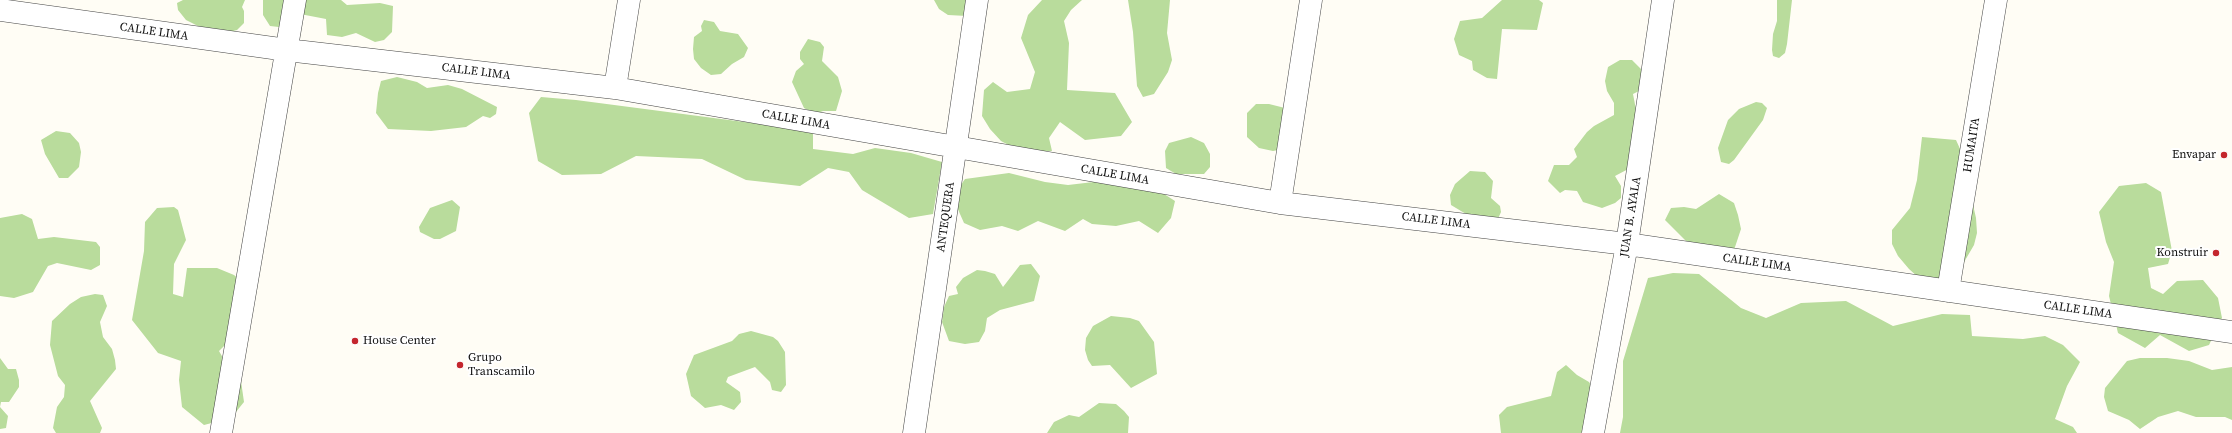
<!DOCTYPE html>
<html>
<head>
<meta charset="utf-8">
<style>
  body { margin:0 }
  canvas { display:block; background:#fffdf5 }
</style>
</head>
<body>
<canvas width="2232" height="433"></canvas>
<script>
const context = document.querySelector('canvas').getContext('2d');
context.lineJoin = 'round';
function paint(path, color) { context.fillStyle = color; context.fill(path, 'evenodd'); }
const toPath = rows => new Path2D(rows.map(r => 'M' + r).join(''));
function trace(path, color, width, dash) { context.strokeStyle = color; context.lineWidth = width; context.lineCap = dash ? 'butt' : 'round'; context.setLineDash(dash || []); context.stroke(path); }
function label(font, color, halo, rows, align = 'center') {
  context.font = font + ' "Source Serif 4",serif'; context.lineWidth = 4; context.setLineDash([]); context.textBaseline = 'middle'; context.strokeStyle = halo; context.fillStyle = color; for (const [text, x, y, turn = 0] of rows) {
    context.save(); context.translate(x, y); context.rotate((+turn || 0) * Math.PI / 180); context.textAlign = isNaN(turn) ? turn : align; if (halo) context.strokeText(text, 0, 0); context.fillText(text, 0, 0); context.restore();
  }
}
const forest = toPath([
  [183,0,245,0,242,7,244,11,244,23,237,30,219,35,212,33,186,20,178,10,177,3],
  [263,0,341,0,347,5,380,3,393,6,392,32,384,40,375,42,356,33,342,37,327,35,326,19,300,14,279,27,270,26,263,15],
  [934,0,975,0,967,16,948,15,939,9],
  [1042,0,1082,0,1071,10,1064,21,1069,43,1067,90,1115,93,1132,122,1121,136,1085,140,1060,122,1049,138,1052,151,1027,151,1018,150,1001,141,990,129,982,116,984,90,993,82,1007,92,1030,89,1035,72,1021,38,1028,15],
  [1128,0,1170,0,1167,33,1172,60,1168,72,1154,94,1143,97,1137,86,1133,32],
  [1502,0,1539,0,1543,3,1537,30,1502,29,1497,79,1487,78,1473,70,1472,61,1459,55,1454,39,1460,21,1482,18],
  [1777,0,1792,0,1787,44,1785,53,1779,58,1773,56,1772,50,1773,34,1777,21],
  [704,20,714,22,720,31,738,34,748,48,744,57,732,64,721,74,711,75,701,68,694,59,693,49,694,37,702,31,701,26],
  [808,39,820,42,824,47,822,61,838,77,842,91,836,111,823,111,816,114,804,108,792,82,796,71,804,64,800,59,800,52],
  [1620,60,1632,60,1643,71,1641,90,1633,94,1638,120,1632,167,1615,176,1621,186,1621,198,1615,203,1602,208,1583,202,1577,191,1565,190,1560,193,1548,181,1554,165,1569,165,1577,157,1574,149,1587,132,1594,126,1614,115,1614,103,1607,91,1605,81,1608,67],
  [397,77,417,82,427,88,448,85,462,89,497,107,496,114,490,118,483,116,466,127,431,131,388,129,376,113,378,93,381,81],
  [541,97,576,100,813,131,813,149,853,154,875,148,911,153,942,162,933,214,909,218,862,190,849,172,828,168,800,186,746,180,702,159,636,156,601,174,562,175,538,161,529,113],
  [1756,102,1762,103,1767,108,1763,120,1734,160,1729,164,1721,162,1718,148,1728,120,1739,109],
  [1256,104,1269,104,1285,108,1283,149,1273,151,1259,148,1247,137,1247,113],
  [56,131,70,133,79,143,81,152,79,167,68,178,59,178,45,154,41,140],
  [1191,137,1204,143,1210,154,1210,167,1204,174,1176,174,1166,168,1165,151,1169,143],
  [1922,137,1956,140,1961,151,1976,218,1977,233,1974,245,1960,269,1933,281,1919,278,1909,269,1898,256,1892,244,1892,230,1910,208,1917,180],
  [1470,171,1485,172,1493,181,1491,198,1500,206,1501,212,1497,221,1471,217,1451,205,1450,195,1455,184],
  [1009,173,1045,182,1068,185,1119,179,1158,190,1175,201,1171,218,1158,233,1139,221,1116,226,1092,224,1083,219,1065,231,1038,221,1018,231,1002,226,980,230,964,223,956,205,958,189,965,179],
  [2146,183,2161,192,2172,251,2168,264,2148,268,2151,288,2163,294,2177,281,2203,280,2218,298,2222,318,2209,345,2189,351,2160,335,2145,348,2118,333,2109,296,2114,262,2106,242,2099,212,2119,186],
  [1719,194,1734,203,1738,215,1741,229,1733,253,1695,250,1665,220,1671,208,1684,207,1696,209],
  [452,200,460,207,456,231,440,239,434,239,420,232,419,227,430,208],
  [174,207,178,210,186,240,174,264,173,294,183,297,187,268,217,268,234,275,245,284,232,338,219,351,228,367,240,374,244,402,231,418,204,425,182,407,179,380,181,361,158,353,132,320,144,251,145,222,157,208],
  [22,214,32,219,38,239,54,237,96,242,100,247,100,265,91,270,57,263,48,266,33,292,14,298,0,296,0,218],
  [1031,264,1040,276,1034,301,1000,310,987,318,985,331,979,342,965,344,949,341,942,322,944,307,949,296,958,294,956,287,963,278,977,270,985,271,995,274,1003,287,1020,265],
  [1673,273,1699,274,1741,308,1766,318,1801,303,1846,301,1893,326,1942,314,1970,315,1972,336,2023,339,2045,336,2063,345,2080,362,2067,386,2055,419,2073,427,2077,433,1620,433,1623,417,1623,361,1648,278],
  [95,294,103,295,107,306,100,322,103,337,112,349,115,360,116,369,90,401,102,428,100,433,56,433,53,428,57,407,64,397,65,385,58,376,50,345,52,321,70,304,81,297],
  [1111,316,1130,318,1139,321,1154,342,1157,374,1131,388,1110,365,1092,366,1088,360,1085,350,1086,338,1093,326],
  [751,331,773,337,778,341,785,352,786,385,781,392,772,390,770,382,755,367,728,377,726,382,740,392,741,402,734,410,721,405,705,408,691,396,686,374,694,355,732,341,739,334],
  [0,358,8,369,16,369,19,380,19,387,9,402,1,402,0,407,8,416,6,428,0,429],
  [2140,358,2167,358,2189,361,2212,370,2232,367,2232,420,2225,417,2196,417,2178,411,2158,417,2140,429,2129,420,2108,411,2104,397,2105,388,2127,361],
  [1566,365,1577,375,1589,382,1593,389,1588,422,1581,433,1501,433,1499,415,1507,407,1551,396,1557,372],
  [1099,403,1116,404,1124,411,1129,417,1128,433,1047,433,1054,422,1069,415,1079,417]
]);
const minor = toPath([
  [0,10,287,50,615,88,1280,203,1627,244,2232,332],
  [615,88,629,0],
  [1280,203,1311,0],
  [1948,291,1996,0],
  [221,433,295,0],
  [914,433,977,0],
  [1593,433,1627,244,1663,0]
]);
const markers = [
  [2224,155,4,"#c4262e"],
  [2216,253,4,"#c4262e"],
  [355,341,4,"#c4262e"],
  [460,365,4,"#c4262e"]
];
const streetNames = [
  ["CALLE LIMA",154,32,8],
  ["CALLE LIMA",476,72,7],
  ["CALLE LIMA",796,120,10],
  ["HUMAITA",1972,145,-81],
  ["CALLE LIMA",1115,175,10],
  ["ANTEQUERA",946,217,-82],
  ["JUAN B. AYALA",1631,217,-81],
  ["CALLE LIMA",1436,221,7],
  ["CALLE LIMA",1757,263,8],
  ["CALLE LIMA",2078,310,8]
];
const poiNames = [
  ["Envapar",2216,155],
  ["Konstruir",2208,253],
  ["House Center",363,341,"left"],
  ["Grupo",468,358,"left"],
  ["Transcamilo",468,372,"left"]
];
paint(forest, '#b9dc9c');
trace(minor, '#444', 23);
trace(minor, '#fff', 22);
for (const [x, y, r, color] of markers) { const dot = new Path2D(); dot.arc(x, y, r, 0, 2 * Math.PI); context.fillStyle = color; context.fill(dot); trace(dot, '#fff', 1.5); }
label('12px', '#111', '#fff', streetNames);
label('12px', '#111', '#fff', poiNames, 'right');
</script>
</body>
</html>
